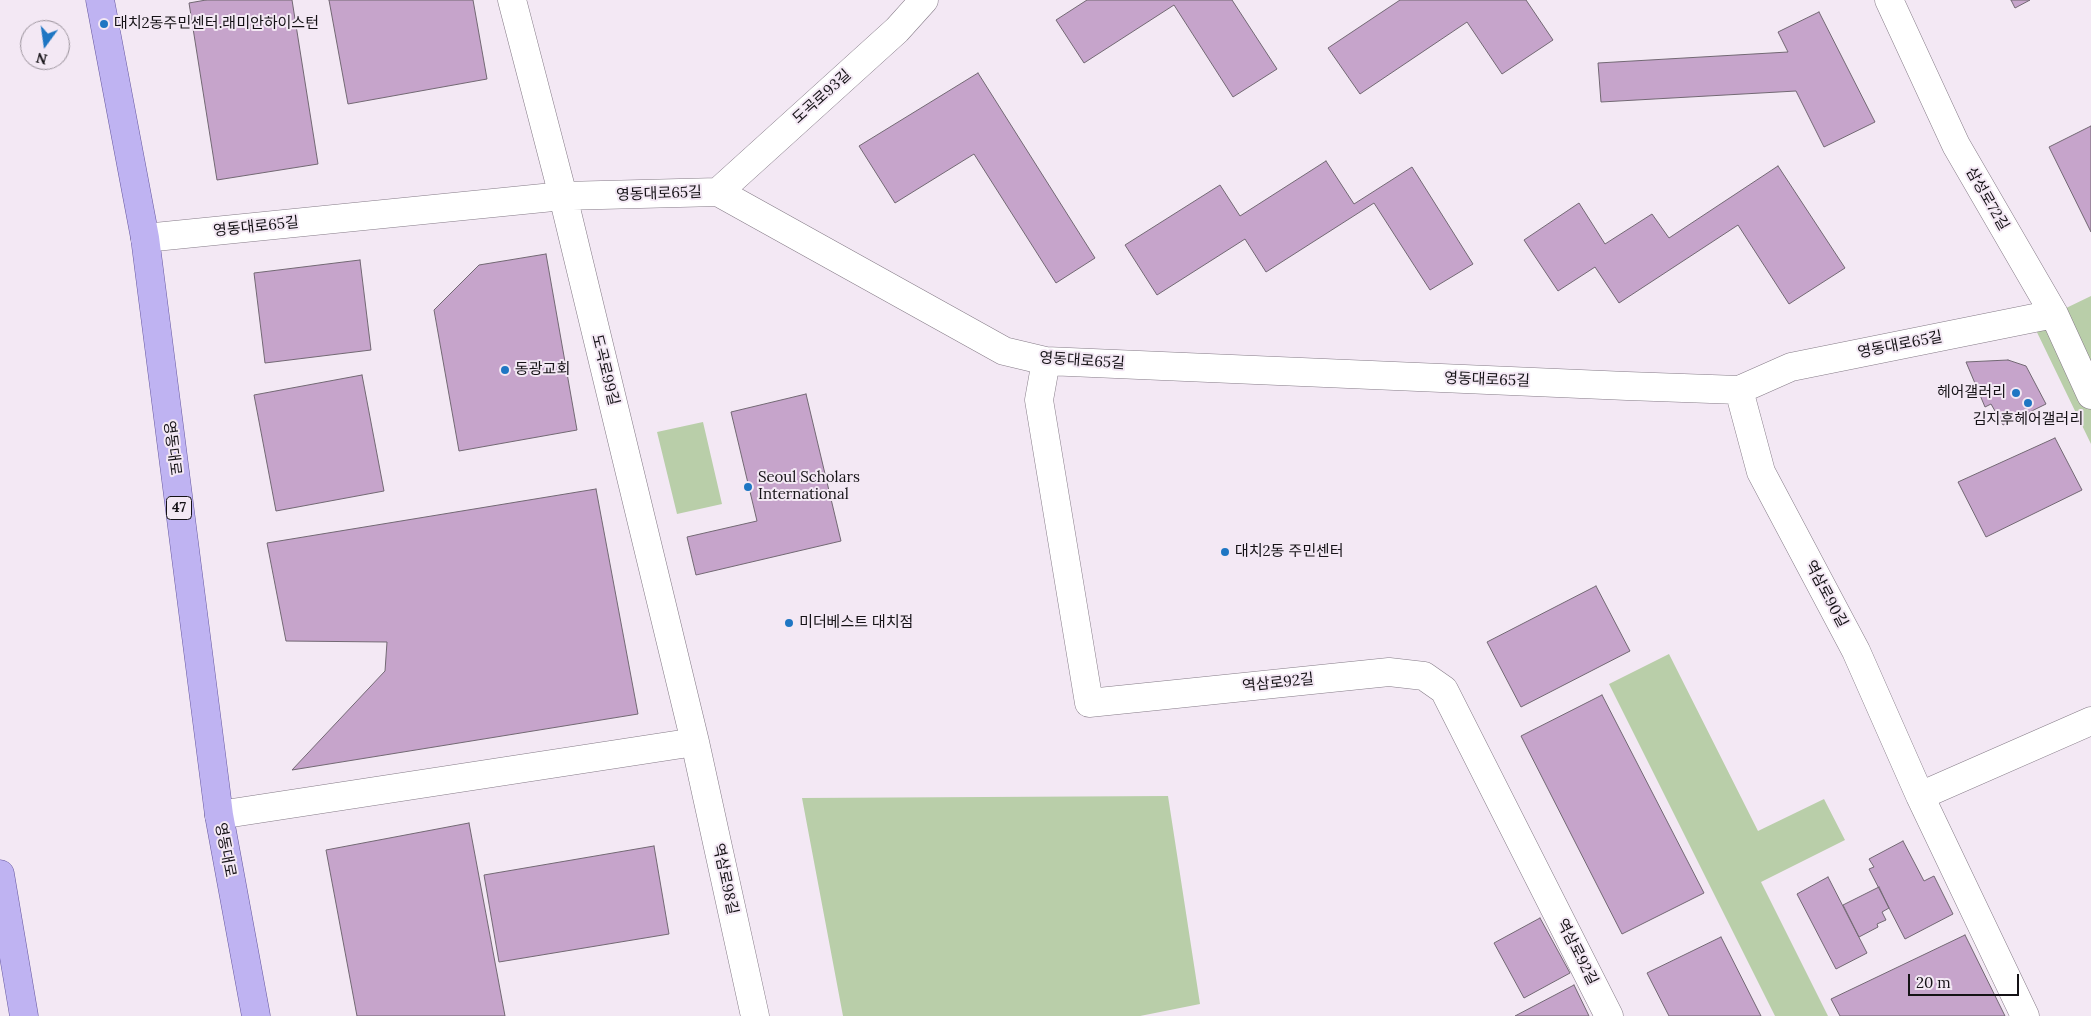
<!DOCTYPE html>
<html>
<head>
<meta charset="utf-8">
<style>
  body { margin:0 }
  #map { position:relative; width:2091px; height:1016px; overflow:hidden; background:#f3e8f4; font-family:Lora,serif }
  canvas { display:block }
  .north { position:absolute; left:20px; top:20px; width:50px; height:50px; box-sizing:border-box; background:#f3e8f4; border:1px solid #9a929b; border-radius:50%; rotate:194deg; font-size:14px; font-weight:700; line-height:20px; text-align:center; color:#151216 }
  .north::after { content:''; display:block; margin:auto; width:18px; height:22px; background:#1e76c3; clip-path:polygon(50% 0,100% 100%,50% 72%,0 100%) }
  .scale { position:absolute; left:1908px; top:974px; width:111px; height:22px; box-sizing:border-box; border:2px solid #151216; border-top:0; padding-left:6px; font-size:15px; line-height:18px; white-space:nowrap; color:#151216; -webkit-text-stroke:4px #f3e8f4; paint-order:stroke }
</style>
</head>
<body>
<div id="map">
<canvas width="2091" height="1016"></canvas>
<div class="north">N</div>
<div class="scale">20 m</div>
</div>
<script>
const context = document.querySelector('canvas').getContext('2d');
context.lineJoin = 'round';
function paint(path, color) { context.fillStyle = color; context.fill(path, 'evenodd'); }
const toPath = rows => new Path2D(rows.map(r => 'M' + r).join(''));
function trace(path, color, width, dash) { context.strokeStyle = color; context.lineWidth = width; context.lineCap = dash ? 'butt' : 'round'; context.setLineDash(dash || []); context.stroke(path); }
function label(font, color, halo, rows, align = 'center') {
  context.font = font + ' Lora,"Noto Sans KR",serif'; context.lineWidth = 4; context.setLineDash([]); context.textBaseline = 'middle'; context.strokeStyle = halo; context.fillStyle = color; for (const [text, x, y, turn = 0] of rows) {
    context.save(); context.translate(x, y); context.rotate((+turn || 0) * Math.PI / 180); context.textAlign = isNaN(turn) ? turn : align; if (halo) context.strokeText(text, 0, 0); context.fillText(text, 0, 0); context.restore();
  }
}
const green = toPath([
  [2091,296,2091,444,2033,324],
  [703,422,722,504,677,514,657,432],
  [1669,654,1758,831,1824,799,1845,840,1761,882,1828,1016,1775,1016,1609,684],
  [1168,796,1200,1004,1140,1016,843,1016,802,798]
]);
const building = toPath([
  [206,0,292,0,318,164,217,180,189,3,206,0],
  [329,0,473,0,487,79,348,104,329,0],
  [1087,0,1232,0,1277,69,1233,97,1174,5,1084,63,1056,20,1087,0],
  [1400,0,1526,0,1553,40,1502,74,1467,22,1360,94,1328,48,1400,0],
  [2011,0,2030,0,2015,8,2011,0],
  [1819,12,1875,122,1824,147,1796,91,1601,102,1598,63,1788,52,1778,32,1819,12],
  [978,73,1095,258,1056,283,974,154,895,203,859,146,978,73],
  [2091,126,2091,232,2049,147,2091,126],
  [1326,161,1354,204,1412,167,1473,264,1430,290,1374,203,1266,272,1245,239,1157,295,1125,245,1220,185,1240,216,1326,161],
  [1778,166,1845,268,1789,304,1738,225,1619,303,1595,267,1558,291,1524,240,1579,203,1605,244,1652,214,1669,238,1778,166],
  [546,254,577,430,459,451,434,310,479,265,546,254],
  [360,260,371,350,265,363,254,273,360,260],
  [2008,360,2026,366,2046,404,2003,425,1991,404,1985,407,1966,362,2008,360],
  [362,375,384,491,276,511,254,395,362,375],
  [806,394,841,541,696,575,687,537,757,521,731,412,806,394],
  [2055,438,2082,490,1986,537,1958,482,2055,438],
  [596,489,638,714,292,770,385,671,387,642,286,641,267,543,596,489],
  [1596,586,1630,651,1521,707,1487,642,1596,586],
  [1602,695,1704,893,1622,934,1521,736,1602,695],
  [469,823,505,1016,357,1016,326,850,469,823],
  [1903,841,1924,881,1934,876,1953,914,1905,939,1869,869,1874,867,1869,859,1903,841],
  [654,846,669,934,499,962,484,875,654,846],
  [1828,877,1867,953,1836,969,1797,894,1828,877],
  [1879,887,1889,908,1882,912,1886,920,1877,924,1878,927,1859,937,1843,905,1879,887],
  [1540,918,1570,973,1524,998,1494,943,1540,918],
  [1965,935,2005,1016,1840,1016,1831,999,1965,935],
  [1721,937,1761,1016,1669,1016,1647,973,1721,937],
  [1574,985,1589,1016,1515,1016,1574,985]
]);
const minor = toPath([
  [512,0,563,196,695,742,755,1016],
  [1889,0,1956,145,2054,314,2091,395],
  [718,192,897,30,924,0],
  [145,238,563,196,718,192,1004,351,1046,361,1627,386,1739,390,1791,367,2054,314],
  [1046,361,1039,400,1089,703,1389,672,1424,676,1444,690,1609,1016],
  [1739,390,1761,472,1856,651,1920,796,2025,1016],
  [1920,796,2091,721],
  [219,815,695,742]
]);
const major = toPath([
  [100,0,145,238,219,815,256,1016],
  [0,874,24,1016]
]);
const markers = [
  [104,24,5,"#1e76c3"],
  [505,370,5,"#1e76c3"],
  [2016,393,5,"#1e76c3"],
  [2028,403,5,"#1e76c3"],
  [748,487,5,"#1e76c3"],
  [1225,552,5,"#1e76c3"],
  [789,623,5,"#1e76c3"]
];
const shields = [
  [179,508,25]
];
const shieldNames = [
  ["47",179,508]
];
const poiNames = [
  ["대치2동주민센터.래미안하이스턴",114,24],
  ["동광교회",515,370],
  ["헤어갤러리",2006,393,"right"],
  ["김지후헤어갤러리",2028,420,"center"],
  ["Seoul Scholars",758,478],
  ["International",758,495],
  ["대치2동 주민센터",1235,552],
  ["미더베스트 대치점",799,623]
];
const streetNames = [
  ["도곡로93길",822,97,-42],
  ["영동대로65길",659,194,-2],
  ["삼성로72길",1987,199,60],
  ["영동대로65길",256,227,-6],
  ["영동대로65길",1900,345,-11],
  ["영동대로65길",1082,361,4],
  ["도곡로99길",605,370,76],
  ["영동대로65길",1487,380,2],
  ["영동대로",172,448,83],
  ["역삼로90길",1826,594,62],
  ["역삼로92길",1278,683,-6],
  ["영동대로",225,850,79],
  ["역삼로98길",725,879,78],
  ["역삼로92길",1577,952,63]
];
paint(green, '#b9cea9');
paint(building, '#c6a4cb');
trace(building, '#726873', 1);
trace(minor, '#857b87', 29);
trace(major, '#685aa0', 29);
trace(minor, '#fff', 28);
trace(major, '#bfb3f2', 28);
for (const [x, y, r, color] of markers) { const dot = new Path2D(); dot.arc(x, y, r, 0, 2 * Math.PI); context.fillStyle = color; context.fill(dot); trace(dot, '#f3e8f4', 2); }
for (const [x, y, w] of shields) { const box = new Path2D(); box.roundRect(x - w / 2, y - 11.5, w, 23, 4); context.fillStyle = '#f3e8f4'; context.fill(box); trace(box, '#151216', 1); }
label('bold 14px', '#151216', null, shieldNames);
label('15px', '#151216', '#f3e8f4', poiNames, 'left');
label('15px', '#151216', '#f3e8f4', streetNames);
</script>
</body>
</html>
